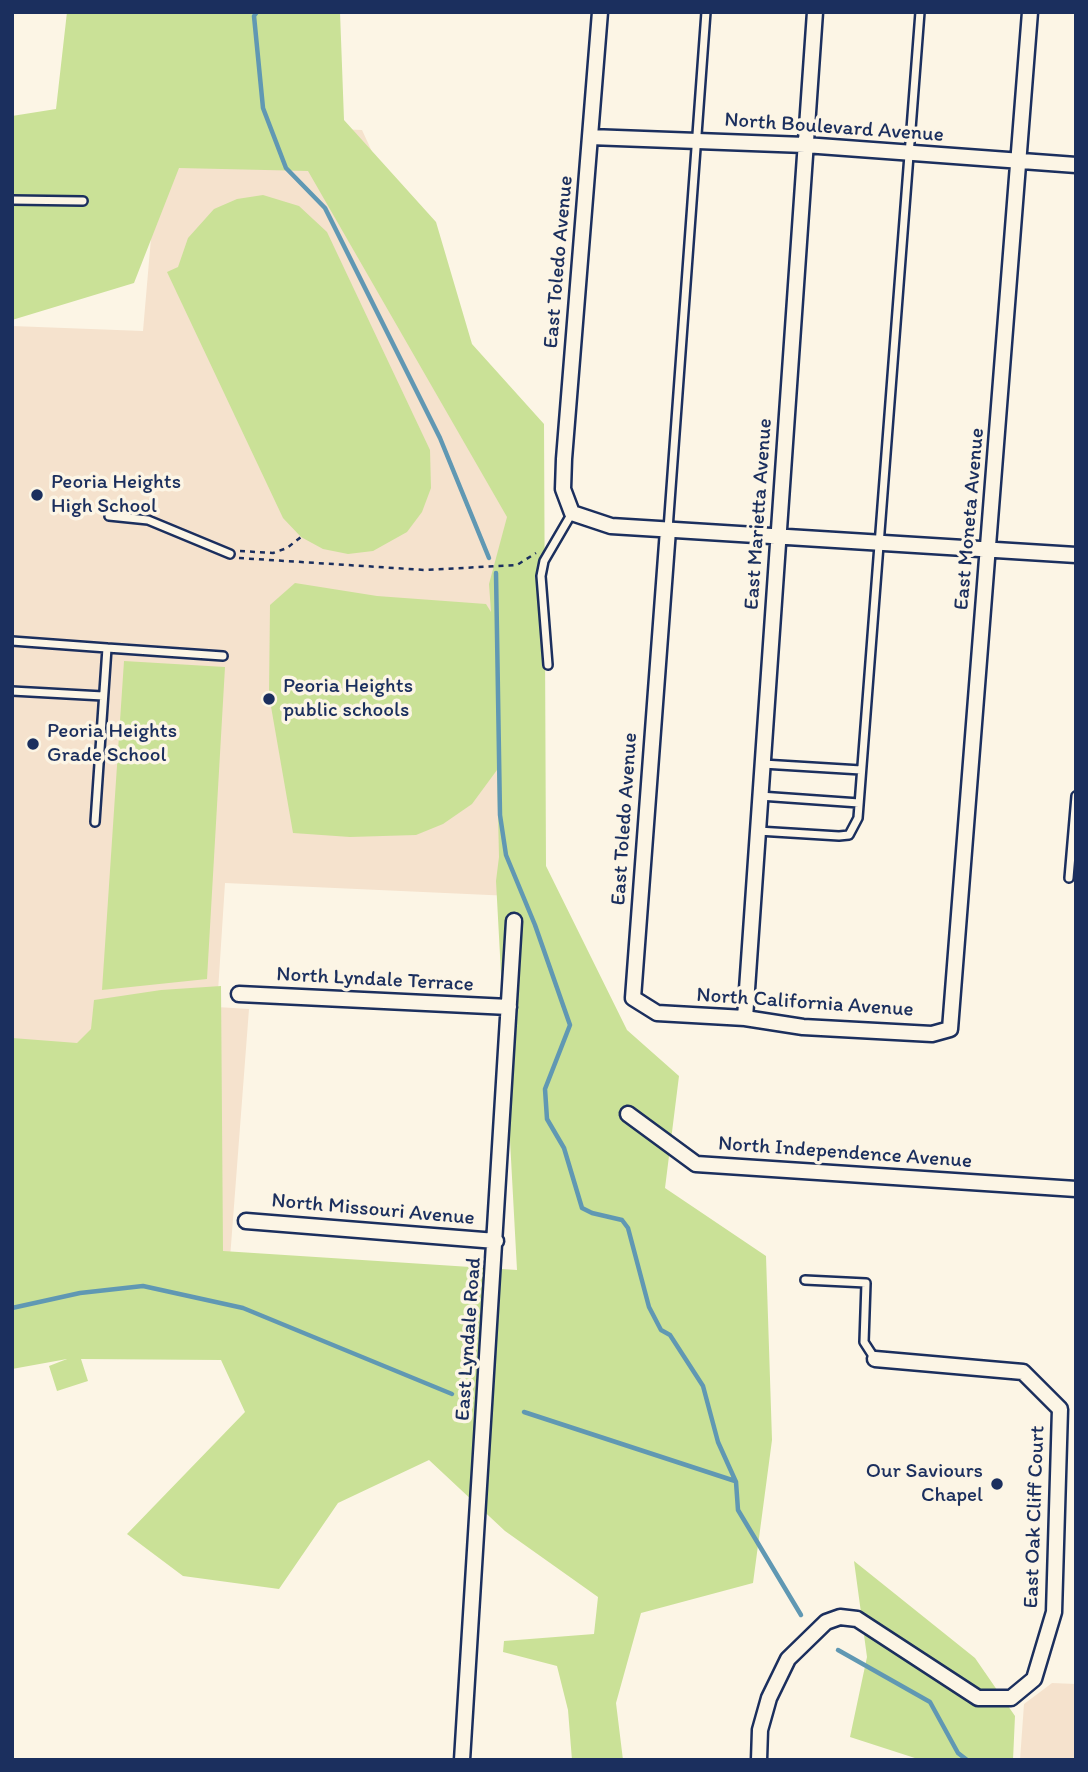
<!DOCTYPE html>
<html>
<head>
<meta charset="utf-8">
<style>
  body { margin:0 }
  #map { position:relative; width:1088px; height:1772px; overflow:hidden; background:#fcf5e5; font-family:Itim,sans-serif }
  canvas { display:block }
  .frame { position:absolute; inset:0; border:14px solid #1b2f5e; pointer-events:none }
</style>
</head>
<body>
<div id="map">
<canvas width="1088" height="1772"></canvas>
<div class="frame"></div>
</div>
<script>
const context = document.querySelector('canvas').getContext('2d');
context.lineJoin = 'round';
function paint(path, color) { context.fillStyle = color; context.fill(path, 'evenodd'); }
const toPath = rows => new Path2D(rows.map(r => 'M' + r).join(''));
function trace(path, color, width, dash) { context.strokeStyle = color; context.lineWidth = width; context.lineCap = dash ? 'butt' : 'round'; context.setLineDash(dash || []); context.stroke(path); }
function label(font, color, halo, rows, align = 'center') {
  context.font = font + ' Itim,sans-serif'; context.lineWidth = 7; context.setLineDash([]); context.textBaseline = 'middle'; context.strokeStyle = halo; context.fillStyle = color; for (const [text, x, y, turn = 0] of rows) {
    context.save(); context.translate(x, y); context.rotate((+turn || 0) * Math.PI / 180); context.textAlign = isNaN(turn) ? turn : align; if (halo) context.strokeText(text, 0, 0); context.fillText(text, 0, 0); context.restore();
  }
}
const built = toPath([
  [161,122,362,130,540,515,511,896,225,883,217,1007,249,1009,225,1324,12,1045,12,326,143,331],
  [1052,1683,1076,1684,1076,1760,1020,1760,1024,1704]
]);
const green = toPath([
  [67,12,340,12,344,120,436,222,472,344,544,424,546,866,627,1030,679,1076,665,1188,766,1256,772,1440,753,1583,641,1613,616,1703,623,1760,572,1760,568,1710,557,1666,503,1652,504,1641,594,1634,598,1597,505,1531,429,1460,338,1503,279,1589,183,1576,127,1534,245,1412,221,1360,81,1359,88,1381,57,1391,49,1366,67,1359,12,1369,12,1038,77,1043,91,1029,94,1000,161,990,221,986,223,1251,517,1270,496,881,499,857,497,770,472,804,443,824,416,835,350,837,293,833,269,695,270,605,295,583,377,596,486,604,491,612,489,584,507,517,308,171,179,168,134,283,12,320,12,116,56,109],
  [263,195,299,206,327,232,430,450,431,488,422,512,407,532,373,551,348,554,323,549,301,537,283,518,167,272,178,267,188,238,214,209,237,199],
  [124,661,225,667,207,979,102,990],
  [854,1561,975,1658,1015,1716,1013,1760,921,1760,850,1737,867,1657]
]);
const stream = toPath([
  [257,12,254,16,263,108,286,168,325,208,440,438,489,558],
  [496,573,500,815,506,855,535,925,570,1025,545,1089,547,1119,564,1148,582,1208,592,1213,622,1220,628,1228,649,1307,661,1330,670,1335,703,1386,718,1442,736,1482,738,1510,801,1615],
  [12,1308,80,1293,143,1286,243,1308,452,1394],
  [524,1412,735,1481],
  [838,1650,930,1702,958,1753,967,1760]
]);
const path = toPath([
  [240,551,273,553,287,548,301,537],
  [239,558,425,570,517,565,536,553]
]);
const lane = toPath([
  [12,200,83,201],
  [109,516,148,520,230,554],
  [668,529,706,12],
  [12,641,107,648],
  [548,665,541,576,544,561,572,513],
  [12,691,103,696],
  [763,764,861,770],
  [760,796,859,803],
  [95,822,107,648,223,656],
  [758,831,839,836,849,835,858,818,920,12],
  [1069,878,1076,796],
  [805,1280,866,1283,864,1342,875,1359]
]);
const street = toPath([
  [600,12,564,459,563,489,572,513,611,526,1076,555],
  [590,137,805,145,1076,165],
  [668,530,633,998,657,1013,745,1018,803,1027,932,1034,950,1029,1030,12],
  [239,994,509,1007],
  [745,1018,815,12],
  [628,1114,696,1164,1076,1189],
  [246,1221,496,1241],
  [462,1760,514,921],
  [759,1760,760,1730,769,1698,788,1659,826,1622,840,1617,857,1619,978,1698,1011,1698,1034,1679,1054,1612,1060,1409,1023,1372,875,1359]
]);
const markers = [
  [37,495,7,"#1b2f5e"],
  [269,699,7,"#1b2f5e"],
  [33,744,7,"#1b2f5e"],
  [997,1484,7,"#1b2f5e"]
];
const streetNames = [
  ["North Boulevard Avenue",834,128,4],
  ["East Toledo Avenue",559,262,-85],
  ["East Marietta Avenue",759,514,-86],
  ["East Moneta Avenue",970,519,-85],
  ["East Toledo Avenue",625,819,-86],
  ["North Lyndale Terrace",375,980,3],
  ["North California Avenue",805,1003,4],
  ["North Independence Avenue",845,1153,4],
  ["North Missouri Avenue",373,1210,5],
  ["East Lyndale Road",469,1339,-86],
  ["East Oak Cliff Court",1035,1517,-88]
];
const poiNames = [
  ["Peoria Heights",51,483],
  ["High School",51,507],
  ["Peoria Heights",283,687],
  ["public schools",283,711],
  ["Peoria Heights",47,732],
  ["Grade School",47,756],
  ["Our Saviours",983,1472,"right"],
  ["Chapel",983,1496,"right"]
];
paint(built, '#f5e2cd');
paint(green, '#cae197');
trace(stream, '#6098b3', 4.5);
trace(lane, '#1b2f5e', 12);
trace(street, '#1b2f5e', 19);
trace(path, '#1b2f5e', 2.5, [5, 5]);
trace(lane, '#fcf5e5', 7);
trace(street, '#fcf5e5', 14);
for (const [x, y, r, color] of markers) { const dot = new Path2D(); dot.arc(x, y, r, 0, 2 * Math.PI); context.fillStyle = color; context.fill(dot); trace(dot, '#fcf5e5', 2.5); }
label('21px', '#1b2f5e', '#fcf5e5', streetNames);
label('21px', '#1b2f5e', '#fcf5e5', poiNames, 'left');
</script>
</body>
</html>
